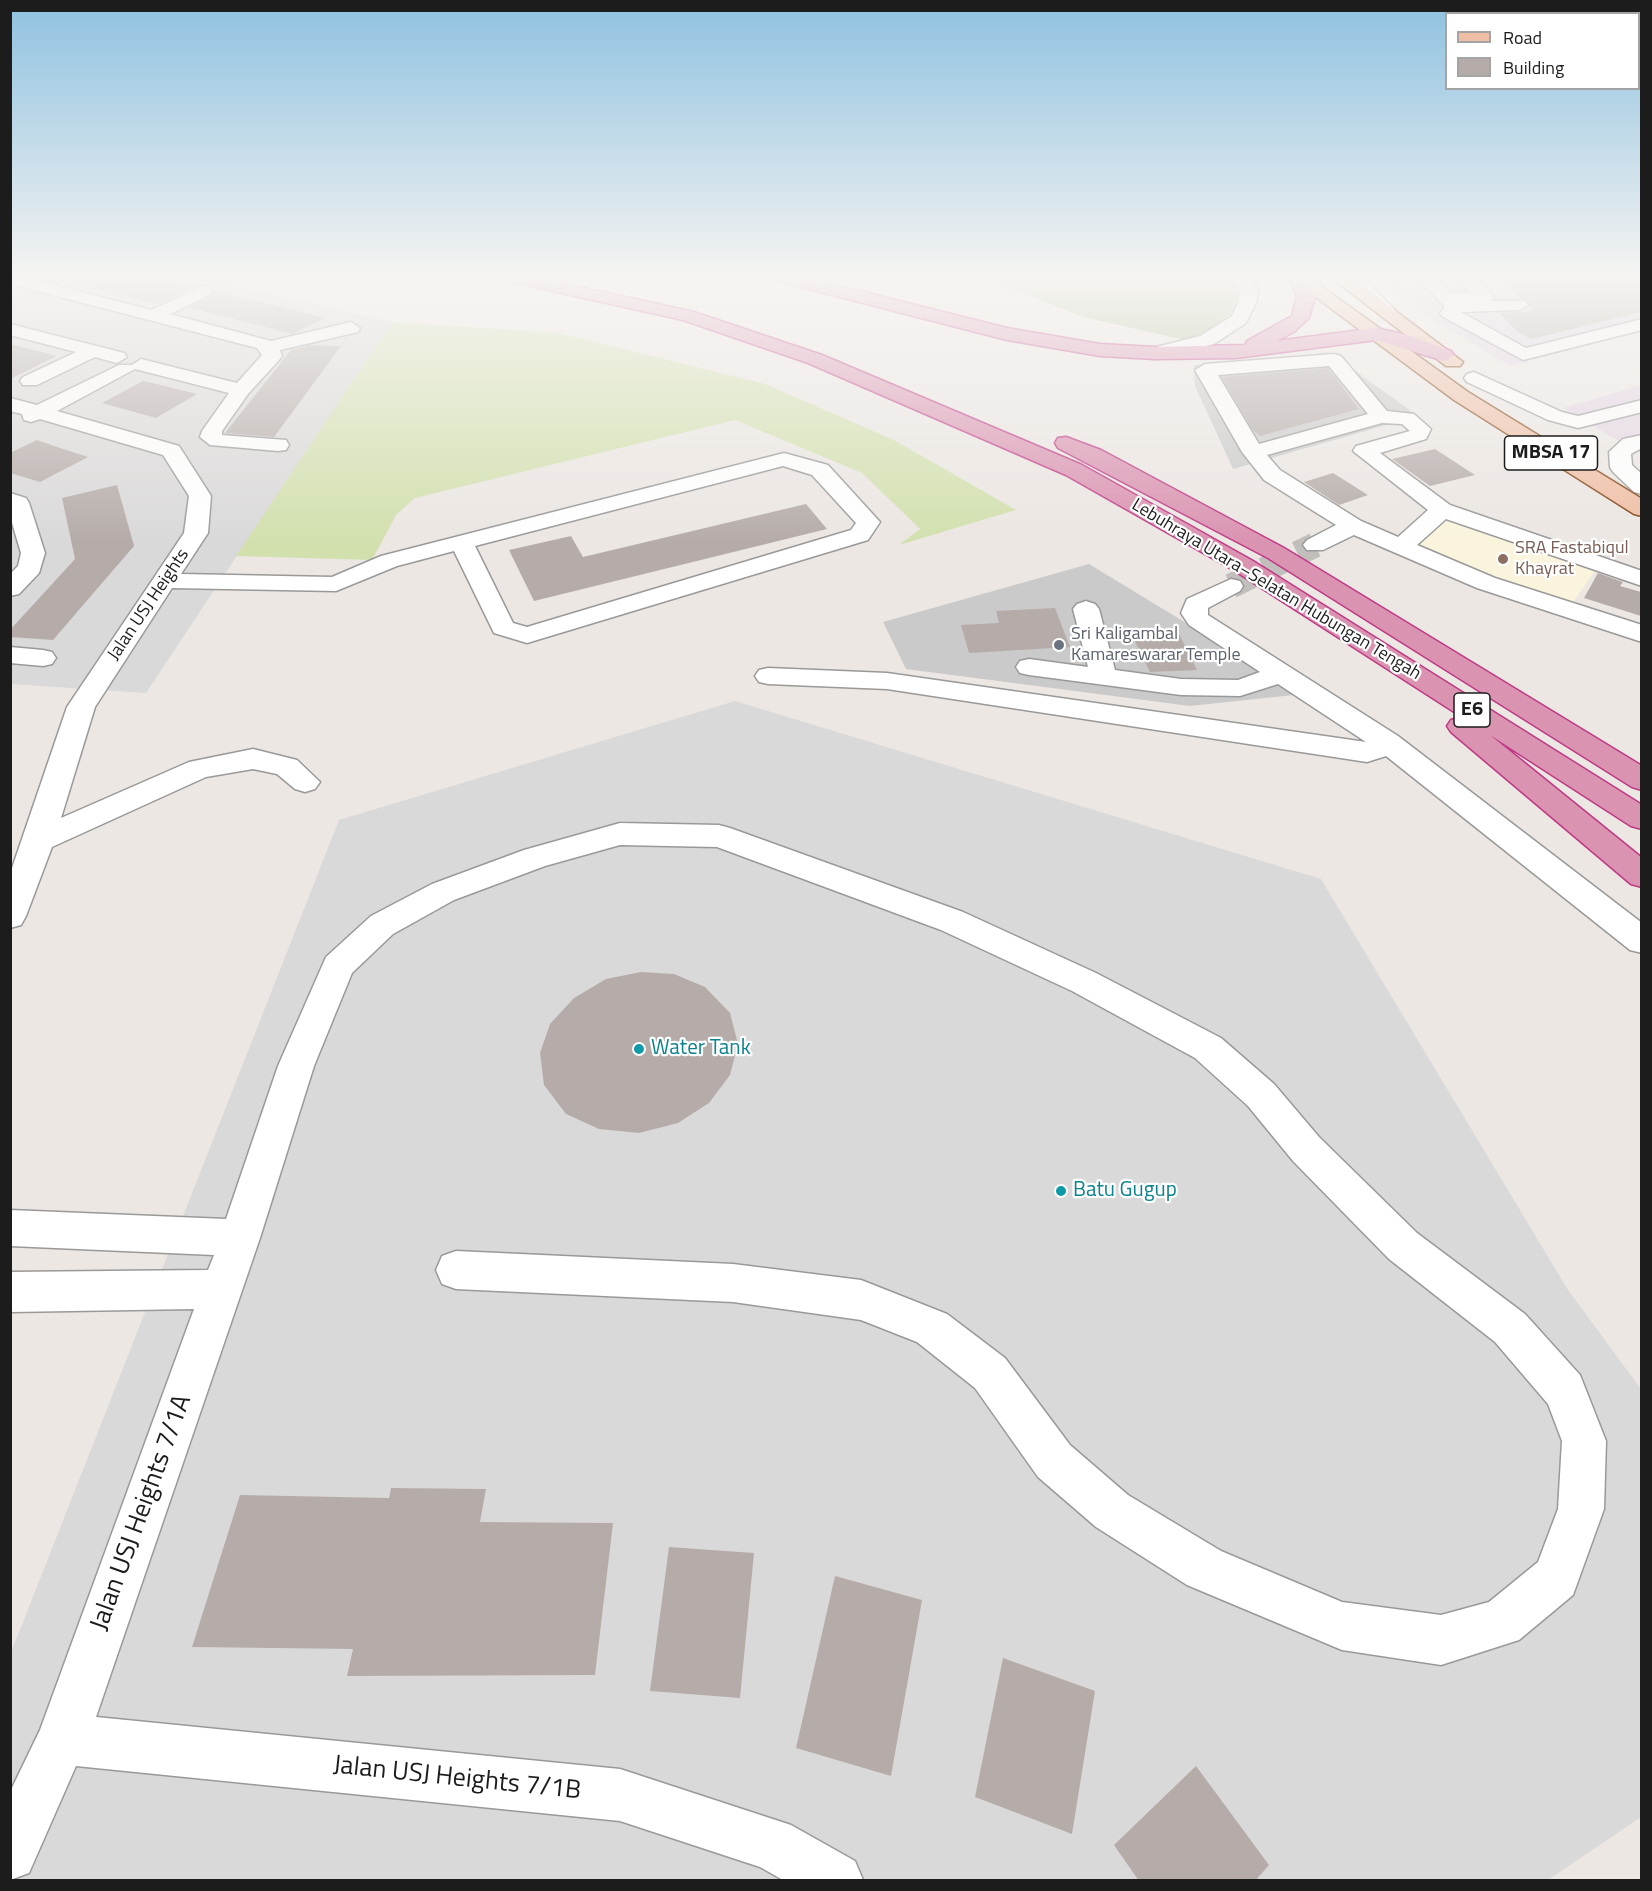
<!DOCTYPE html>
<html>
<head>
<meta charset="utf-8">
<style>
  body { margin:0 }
  #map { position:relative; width:1652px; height:1891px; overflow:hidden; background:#ece7e3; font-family:"Titillium Web",sans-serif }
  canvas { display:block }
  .frame { position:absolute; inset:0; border:12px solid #1c1c1c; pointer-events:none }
  .legend { position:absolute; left:1445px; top:12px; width:195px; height:78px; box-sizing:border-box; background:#fff; border:2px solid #a4a4a4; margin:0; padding:8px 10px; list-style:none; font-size:18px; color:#1c1c1c }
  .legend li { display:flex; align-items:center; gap:12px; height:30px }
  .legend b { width:30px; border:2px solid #a4a4a4 }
</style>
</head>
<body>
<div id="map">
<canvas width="1652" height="1891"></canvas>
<div class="frame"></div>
<ul class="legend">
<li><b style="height:8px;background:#efbea4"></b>Road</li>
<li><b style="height:16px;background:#b5aca9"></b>Building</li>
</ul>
</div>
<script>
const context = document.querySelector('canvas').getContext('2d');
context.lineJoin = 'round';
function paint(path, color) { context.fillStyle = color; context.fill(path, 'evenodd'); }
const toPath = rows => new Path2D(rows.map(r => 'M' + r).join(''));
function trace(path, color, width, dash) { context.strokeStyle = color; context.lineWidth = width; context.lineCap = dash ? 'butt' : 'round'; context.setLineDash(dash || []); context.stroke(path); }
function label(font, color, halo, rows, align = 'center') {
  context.font = font + ' "Titillium Web",sans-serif'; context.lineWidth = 4.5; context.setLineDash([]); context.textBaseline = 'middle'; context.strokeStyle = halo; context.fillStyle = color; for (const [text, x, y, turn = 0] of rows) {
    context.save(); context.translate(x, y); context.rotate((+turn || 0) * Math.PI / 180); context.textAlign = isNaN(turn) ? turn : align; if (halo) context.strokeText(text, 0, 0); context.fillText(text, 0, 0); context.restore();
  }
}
const residential = toPath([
  [10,278,205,278,392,322,146,693,11,684],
  [735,701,1321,879,1568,1290,1641,1389,1641,1817,1548,1880,11,1880,10,1655,339,820]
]);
const industrial = toPath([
  [1381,278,1641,278,1641,331,1510,366,1420,312],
  [1641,385,1641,454,1563,408]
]);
const education = toPath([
  [1449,517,1595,571,1570,606,1490,579,1413,548]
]);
const religious = toPath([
  [1329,352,1418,416,1233,469,1195,386,1194,365,1271,360],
  [1089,564,1303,694,1190,706,906,669,883,622]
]);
const grass = toPath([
  [392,322,559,333,765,384,894,440,1016,510,899,545,920,529,862,473,735,420,415,498,396,515,372,560,236,556]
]);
const forest = toPath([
  [982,278,1228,278,1239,288,1234,311,1208,331,1185,340,1083,317]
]);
const building = toPath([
  [85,278,165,278,197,286,158,304,84,286],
  [1502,278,1641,278,1641,312,1532,339,1518,332,1499,313,1533,311,1527,300,1521,299],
  [214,291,325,318,292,334,189,307,210,297],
  [10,344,57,356,10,379],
  [310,345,341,346,274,437,225,433,291,350],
  [1328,368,1359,409,1260,436,1252,429,1222,377],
  [143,381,161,385,197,394,156,418,102,403],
  [37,440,54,446,88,457,40,482,10,473,10,453],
  [1435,449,1475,475,1430,486,1392,459],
  [1333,473,1368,495,1339,505,1304,482],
  [117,485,134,546,53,640,10,637,10,630,75,559,62,498],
  [806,504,827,529,534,601,509,550,571,536,583,557],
  [1598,573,1623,582,1620,586,1641,592,1641,616,1584,598],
  [1055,608,1070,647,969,653,961,625,999,623,996,611],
  [1178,632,1197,670,1150,672,1132,635],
  [641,972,674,974,705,987,730,1013,738,1044,730,1075,709,1103,678,1123,639,1133,599,1129,566,1114,544,1085,540,1053,550,1024,574,998,606,979],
  [391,1488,486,1489,480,1522,613,1523,595,1675,347,1676,353,1649,192,1647,240,1495,389,1498],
  [669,1547,754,1553,740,1698,650,1691],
  [835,1576,922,1600,891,1776,796,1748],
  [1003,1658,1095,1691,1072,1834,975,1797],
  [1196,1766,1269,1865,1255,1881,1139,1881,1114,1845]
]);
const minorTunnel = toPath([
  [1231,586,1315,545]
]);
const minor = toPath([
  [10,278,27,278,151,310,203,286,209,287,212,291,209,295,170,314,271,341,351,322,360,328,358,332,280,350,282,356,279,360,248,394,222,431,222,435,286,440,289,445,286,450,278,451,210,445,200,437,202,431,229,393,135,369,57,411,179,446,211,496,208,533,181,574,332,577,381,556,784,453,828,465,880,522,868,540,527,643,494,633,454,551,397,566,336,591,172,588,95,707,61,818,189,762,253,749,297,760,320,782,315,789,305,792,295,789,277,774,253,769,206,777,52,847,26,916,21,925,10,928,10,874,67,707,184,533,189,496,163,455,40,419,31,422,24,420,22,414,10,411,10,398,37,405,119,365,132,365,141,359,237,383,262,355,257,348,10,284,10,278],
  [783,466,812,475,856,523,851,530,527,627,513,623,475,546,783,466],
  [1232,278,1250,278,1258,289,1257,301,1246,323,1214,344,1155,359,1148,357,1145,353,1148,349,1200,336,1232,316,1239,301,1240,289,1232,278],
  [1345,278,1364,278,1394,309,1397,313,1394,317,1382,317,1345,278],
  [1417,278,1436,278,1451,293,1470,292,1456,278,1475,278,1491,293,1494,297,1491,301,1525,301,1528,305,1519,310,1461,312,1526,348,1642,319,1642,330,1523,360,1443,317,1440,313,1445,307,1417,278],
  [10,324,124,353,127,357,117,363,95,357,37,385,23,385,20,381,23,377,76,352,10,335,10,324],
  [1334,354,1341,356,1387,411,1414,414,1431,429,1426,439,1380,453,1450,505,1642,571,1642,586,1446,519,1417,545,1495,578,1642,625,1642,642,1477,588,1354,535,1323,550,1307,550,1303,545,1307,540,1336,525,1264,480,1242,452,1195,370,1205,364,1334,354],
  [1329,366,1368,414,1259,444,1218,375,1329,366],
  [1382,423,1402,424,1410,431,1356,446,1353,451,1428,510,1398,537,1361,521,1280,470,1267,455,1382,423],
  [1474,372,1562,412,1578,416,1642,400,1642,412,1578,428,1548,420,1467,382,1464,378,1467,374,1474,372],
  [1642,435,1642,448,1631,454,1632,465,1642,474,1642,494,1634,492,1613,472,1610,467,1609,452,1623,439,1642,435],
  [10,493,26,498,29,503,45,553,39,573,19,594,10,596,10,574,18,566,21,553,10,516,10,493],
  [1231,579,1240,581,1243,586,1240,591,1208,608,1208,615,1398,736,1642,923,1642,953,1630,950,1386,756,1367,762,887,689,768,684,759,682,755,676,759,670,768,668,887,673,1366,742,1278,684,1240,696,1181,695,1029,675,1020,673,1016,667,1020,661,1029,659,1088,667,1073,609,1077,604,1086,601,1095,604,1099,609,1115,670,1181,679,1238,680,1260,672,1189,625,1181,613,1187,599,1231,579],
  [10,647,43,650,52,652,56,658,52,664,43,666,10,663,10,647],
  [620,823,719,825,730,828,963,912,1096,973,1221,1038,1274,1084,1319,1137,1417,1233,1525,1314,1580,1375,1606,1441,1604,1509,1573,1595,1519,1640,1441,1665,1342,1650,1187,1585,1096,1527,1038,1477,975,1388,917,1342,861,1320,733,1302,456,1289,442,1284,436,1270,442,1256,456,1251,733,1264,861,1280,947,1314,1005,1358,1070,1445,1128,1495,1221,1551,1342,1602,1441,1615,1489,1602,1538,1562,1558,1509,1562,1441,1548,1404,1495,1342,1389,1259,1293,1161,1248,1106,1195,1058,1072,991,941,930,717,847,620,845,545,866,454,900,393,934,352,973,314,1066,260,1238,96,1717,620,1769,791,1825,855,1861,863,1880,783,1880,760,1867,620,1821,76,1766,29,1873,10,1880,10,1792,40,1730,194,1309,10,1312,10,1272,208,1270,214,1255,10,1246,10,1210,226,1219,278,1066,326,957,371,916,432,884,524,850,620,823]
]);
const major = toPath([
  [1290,278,1310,278,1468,392,1642,499,1642,516,1634,514,1454,400,1290,278],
  [1332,278,1352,278,1463,362,1460,366,1446,366,1332,278]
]);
const highway = toPath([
  [507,278,540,278,694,312,822,355,1082,465,1253,561,1642,805,1642,829,1631,826,1490,735,1642,858,1642,887,1631,884,1451,732,1447,726,1451,720,1462,717,1235,571,1066,475,808,363,683,320,516,283,507,278],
  [778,278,808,278,1007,328,1100,344,1155,347,1245,345,1247,341,1292,316,1297,296,1289,278,1307,278,1315,296,1309,318,1294,332,1276,341,1376,328,1411,336,1451,351,1454,355,1444,361,1376,340,1236,358,1155,359,1100,356,1007,340,781,282,778,278],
  [1066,437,1101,450,1284,548,1642,766,1642,790,1632,787,1268,558,1058,448,1055,443,1058,438,1066,437]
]);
const markers = [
  [1503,559,6,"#8d6e63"],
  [1059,645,6,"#6b7280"],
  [639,1049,6,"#0f9aa8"],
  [1061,1191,6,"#0f9aa8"]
];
const farEducationnames = [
  ["SRA Fastabiqul",1515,549],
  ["Khayrat",1515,570]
];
const farStreetnames = [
  ["Lebuhraya Utara–Selatan Hubungan Tengah",1276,590,31],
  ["Jalan USJ Heights",149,605,-56]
];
const farWorshipnames = [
  ["Sri Kaligambal",1071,635],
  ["Kamareswarar Temple",1071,656]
];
const shields = [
  [1551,453,93],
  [1472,710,36]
];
const shieldNames = [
  ["MBSA 17",1551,453],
  ["E6",1472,710]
];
const cultureNames = [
  ["Water Tank",651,1049],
  ["Batu Gugup",1073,1191]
];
const nearStreetnames = [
  ["Jalan USJ Heights 7/1A",142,1513,-70],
  ["Jalan USJ Heights 7/1B",457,1779,6]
];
paint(residential, '#dad9d9');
paint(industrial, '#e3d5e4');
paint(education, '#faf4dd');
paint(religious, '#cacaca');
paint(grass, '#d2e0ae');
paint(forest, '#b2c69c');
paint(building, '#b5aca9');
trace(minorTunnel, '#c2bebb', 25, [25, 12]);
trace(minor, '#999', 3);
trace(major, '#814312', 3);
trace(highway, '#c03986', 3);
paint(minor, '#fff');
paint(major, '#efbea4');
paint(highway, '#da93b1');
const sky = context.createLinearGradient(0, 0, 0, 543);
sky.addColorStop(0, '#8ec1e0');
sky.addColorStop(0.51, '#f6f4f2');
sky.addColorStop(1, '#f6f4f200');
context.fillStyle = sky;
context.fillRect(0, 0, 1652, 543);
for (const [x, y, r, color] of markers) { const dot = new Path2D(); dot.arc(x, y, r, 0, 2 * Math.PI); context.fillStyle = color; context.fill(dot); trace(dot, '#fff', 2); }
label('18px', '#785e54', '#fff', farEducationnames, 'left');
label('18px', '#1c1c1c', '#fff', farStreetnames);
label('18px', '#5b616d', '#fff', farWorshipnames, 'left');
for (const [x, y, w] of shields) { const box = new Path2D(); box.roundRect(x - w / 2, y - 17, w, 34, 4.5); context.fillStyle = '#fff'; context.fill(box); trace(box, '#1c1c1c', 1.5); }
label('bold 20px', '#1c1c1c', null, shieldNames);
label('21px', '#0d838f', '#fff', cultureNames, 'left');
label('26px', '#1c1c1c', '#fff', nearStreetnames);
</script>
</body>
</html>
